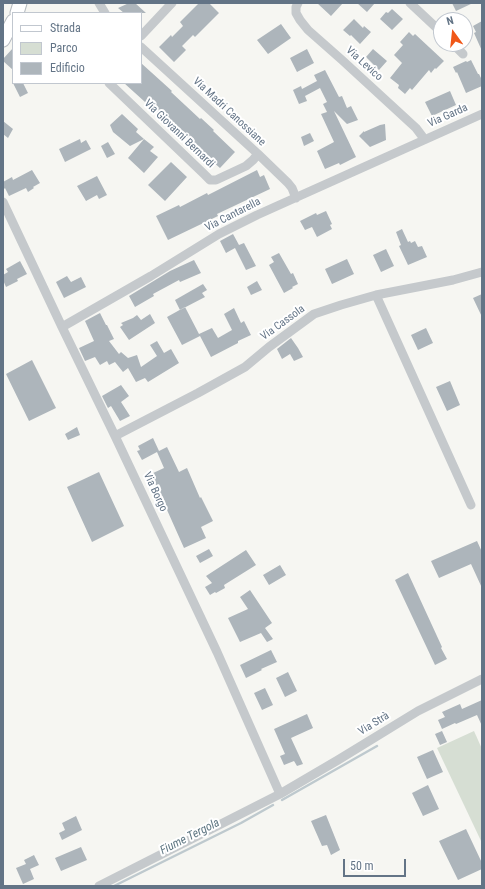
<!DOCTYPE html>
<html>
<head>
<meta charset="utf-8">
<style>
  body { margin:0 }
  #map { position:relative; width:485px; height:889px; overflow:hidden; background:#f6f6f2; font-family:"Roboto Condensed",sans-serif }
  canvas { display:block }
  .frame { position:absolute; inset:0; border:4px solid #637486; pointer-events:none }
  .legend { position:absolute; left:12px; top:12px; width:130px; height:72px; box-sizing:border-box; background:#fff; border:1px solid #c1c7cf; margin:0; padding:5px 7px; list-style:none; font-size:12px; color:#637486 }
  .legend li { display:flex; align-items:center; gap:8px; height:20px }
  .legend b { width:20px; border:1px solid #c1c7cf }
  .north { position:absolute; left:433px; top:12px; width:40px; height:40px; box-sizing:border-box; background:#fff; border:1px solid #c1c7cf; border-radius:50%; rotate:345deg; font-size:11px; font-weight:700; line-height:16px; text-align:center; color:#637486 }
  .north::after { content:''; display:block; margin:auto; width:14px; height:18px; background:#f05718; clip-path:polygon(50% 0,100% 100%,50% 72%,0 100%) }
  .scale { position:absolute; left:343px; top:859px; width:63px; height:18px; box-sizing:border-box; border:2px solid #637486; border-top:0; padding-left:5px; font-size:12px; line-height:14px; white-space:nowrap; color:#637486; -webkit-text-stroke:3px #fff; paint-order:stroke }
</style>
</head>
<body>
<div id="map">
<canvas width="485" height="889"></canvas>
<div class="frame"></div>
<ul class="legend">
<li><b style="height:5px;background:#fff"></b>Strada</li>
<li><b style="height:11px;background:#d6ded3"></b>Parco</li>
<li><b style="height:11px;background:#adb5bb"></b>Edificio</li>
</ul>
<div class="north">N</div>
<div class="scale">50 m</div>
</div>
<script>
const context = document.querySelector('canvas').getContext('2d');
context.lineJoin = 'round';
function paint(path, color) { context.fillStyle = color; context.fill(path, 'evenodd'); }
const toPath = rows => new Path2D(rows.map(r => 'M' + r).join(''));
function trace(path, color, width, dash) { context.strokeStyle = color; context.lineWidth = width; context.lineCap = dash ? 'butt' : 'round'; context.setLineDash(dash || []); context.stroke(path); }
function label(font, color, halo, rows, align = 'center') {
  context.font = font + ' "Roboto Condensed",sans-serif'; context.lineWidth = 4; context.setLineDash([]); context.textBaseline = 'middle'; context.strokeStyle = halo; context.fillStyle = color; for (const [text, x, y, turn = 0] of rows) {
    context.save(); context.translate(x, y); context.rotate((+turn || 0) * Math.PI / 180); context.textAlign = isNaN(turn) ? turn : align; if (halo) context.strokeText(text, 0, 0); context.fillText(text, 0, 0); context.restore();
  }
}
const green = toPath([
  [474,731,482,749,482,843,437,748]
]);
const stream = toPath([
  [282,800,377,746],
  [114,886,241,823,273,805]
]);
const building = toPath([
  [129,3,135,3,146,13,124,13,118,8],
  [199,3,209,3,219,13,195,37,193,35,182,46,186,50,174,62,159,47,171,35,172,37,183,26,180,22],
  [317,3,343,3,331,16],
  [357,3,375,3,367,12],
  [452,3,473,3,456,11],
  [392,9,403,19,392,30,380,19,386,12,388,13],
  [354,19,363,28,364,26,371,32,360,44,351,35,350,36,343,30],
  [482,21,482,51,474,33,476,32,473,26],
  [281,24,291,38,268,54,257,40],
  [409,32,413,36,415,34,444,61,436,69,435,68,431,73,429,70,412,90,410,88,405,94,398,88,399,85,390,78,402,63,394,55,403,45,400,42],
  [13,48,13,70,3,61,3,59],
  [307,49,314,63,297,72,290,58],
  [373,49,387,61,379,70,366,57],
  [471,60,478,74,479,74,482,80,482,86,466,93,457,72,456,73,453,67,466,61,467,62],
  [141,63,172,91,171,92,200,119,201,118,214,130,213,131,235,152,220,168,197,148,197,149,124,83,141,83],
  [325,70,339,97,342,96,347,108,351,106,358,120,347,124,334,111,356,157,340,165,339,163,325,169,317,151,334,142,321,114,327,112,323,104,327,102,320,88,305,96,307,101,299,104,293,90,301,86,302,89,317,81,314,75],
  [13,83,23,83,28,93,20,97],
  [450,91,456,105,432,116,425,102],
  [122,114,138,129,136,132,144,139,130,146,113,132,110,125],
  [3,121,13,129,8,138,3,134],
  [385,124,386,140,370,147,359,136,364,131,364,132,380,125],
  [310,133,314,141,304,146,301,137],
  [80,139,81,143,86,140,91,149,65,162,59,149],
  [144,139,154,147,150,151,158,157,144,173,128,158],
  [108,142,115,154,107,158,101,146],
  [171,162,187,177,165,201,148,185],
  [32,170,40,183,33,187,34,188,28,192,26,188,9,196,5,188,3,190,3,182,12,177,13,180],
  [257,170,260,177,264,175,270,189,217,214,218,216,168,240,156,216,179,205,180,207,207,193,208,195],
  [97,176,107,195,99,199,97,195,86,201,77,186],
  [326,211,332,224,330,225,332,229,317,237,312,227,305,230,300,221,316,213,317,215],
  [402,229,408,242,410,241,411,243,415,241,418,247,422,246,427,257,408,265,399,246,401,245,396,232],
  [233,234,239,245,244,243,256,266,246,270,235,248,226,253,220,241],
  [386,249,394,266,381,272,373,255],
  [279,253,291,274,293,273,298,284,292,287,293,288,284,293,269,265,274,262,271,257],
  [347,259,354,274,332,284,325,269],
  [194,260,201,273,180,282,179,280,153,294,154,296,135,307,129,296,170,271],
  [20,261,27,274,17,279,18,281,6,287,3,280,3,275,8,272,6,269],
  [67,276,71,282,81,277,86,287,64,298,56,282],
  [257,281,262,290,251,295,247,287],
  [203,284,207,290,202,293,205,297,180,310,175,300],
  [482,294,482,317,473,298],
  [185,307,199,334,212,328,218,338,232,330,224,314,234,308,241,323,244,321,251,335,238,341,238,343,211,357,200,336,182,345,167,317],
  [100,313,106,325,107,325,114,339,109,341,119,354,121,352,128,358,137,355,141,367,157,356,150,345,157,341,164,353,171,349,179,363,148,382,145,378,136,382,128,368,123,372,115,362,109,365,107,361,100,365,95,357,85,361,79,348,94,341,85,321],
  [150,314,155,323,129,340,120,327,123,325,121,323,133,318,137,315,141,320],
  [426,328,433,343,418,350,411,335],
  [291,338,298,348,303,357,294,361,290,354,282,359,277,349],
  [32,360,56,408,29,421,6,374],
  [450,381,460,405,447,411,436,387],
  [121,385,129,396,121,402,130,416,120,421,111,406,108,408,102,396],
  [77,427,80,435,68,440,65,434],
  [153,438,159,451,167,447,179,472,187,468,200,498,201,497,213,521,201,527,206,538,184,548,151,474,164,468,157,452,142,460,137,451,140,450,138,446],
  [99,472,124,526,92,542,67,487],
  [477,541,482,552,482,588,471,564,439,578,431,561],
  [209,549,213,556,200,563,196,556],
  [246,550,256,565,224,585,225,588,216,593,215,592,210,595,205,587,212,583,206,576],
  [280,565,286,575,269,585,263,575],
  [408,573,442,647,441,648,447,659,435,665,395,580],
  [250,590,272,623,265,628,273,639,267,642,261,633,240,642,228,618,248,609,240,597],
  [271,650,277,662,261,669,262,670,246,678,240,665],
  [288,672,297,691,285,697,276,678],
  [265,688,273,705,262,710,254,693],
  [482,700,482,726,477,715,456,724,455,723,442,729,438,720,445,717,442,712,460,704,462,709],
  [307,714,313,728,291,738,303,764,297,766,294,761,284,765,280,756,285,754,274,729],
  [442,731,447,742,440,745,435,734],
  [433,750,443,772,427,779,417,757],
  [428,785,439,809,423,816,412,793],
  [326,815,340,850,331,855,327,845,322,846,311,821],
  [76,816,82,830,62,840,59,833,65,830,62,823],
  [466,829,482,863,482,869,458,880,439,841],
  [81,847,87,860,61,871,55,858],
  [34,855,39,865,30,869,34,879,23,884,16,868,26,864,24,860]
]);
const minor = toPath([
  [99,3,105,13],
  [298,3,296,7,296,13,300,20,308,30,342,60,416,128,422,136,424,140],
  [410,3,441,32],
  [141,36,172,3],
  [453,44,463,54],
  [141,47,258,154,288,183,292,188,296,198],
  [109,83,204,174,210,180,216,180,246,166,253,160,258,154],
  [3,202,62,327,115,436,217,652,280,794],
  [376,295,471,505],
  [62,327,151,276,219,234,257,215,482,114],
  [115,436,198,393,245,367,269,347,314,314,341,305,376,295,453,280,482,272],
  [99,886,280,794,338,760,418,711,482,679]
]);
const secondary = toPath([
  [17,13,20,3],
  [3,40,13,21]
]);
const streetNames = [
  ["Via Levico",364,64,42],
  ["Via Madri Canossiane",229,112,43],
  ["Via Garda",448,116,-24],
  ["Via Giovanni Bernardi",179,134,44],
  ["Via Cantarella",233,215,-27],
  ["Via Cassola",283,323,-36],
  ["Via Borgo",155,492,65],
  ["Via Strà",374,724,-32]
];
const waterNames = [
  ["Fiume Tergola",190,837,-27]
];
paint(green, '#d6ded3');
trace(stream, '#bec9ce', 2.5);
paint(building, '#adb5bb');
trace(secondary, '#b7bcc1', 15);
trace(minor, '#c5c9cc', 9);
trace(secondary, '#fff', 13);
label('11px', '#637486', '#fff', streetNames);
label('italic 12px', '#5f7783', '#fff', waterNames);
</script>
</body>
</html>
